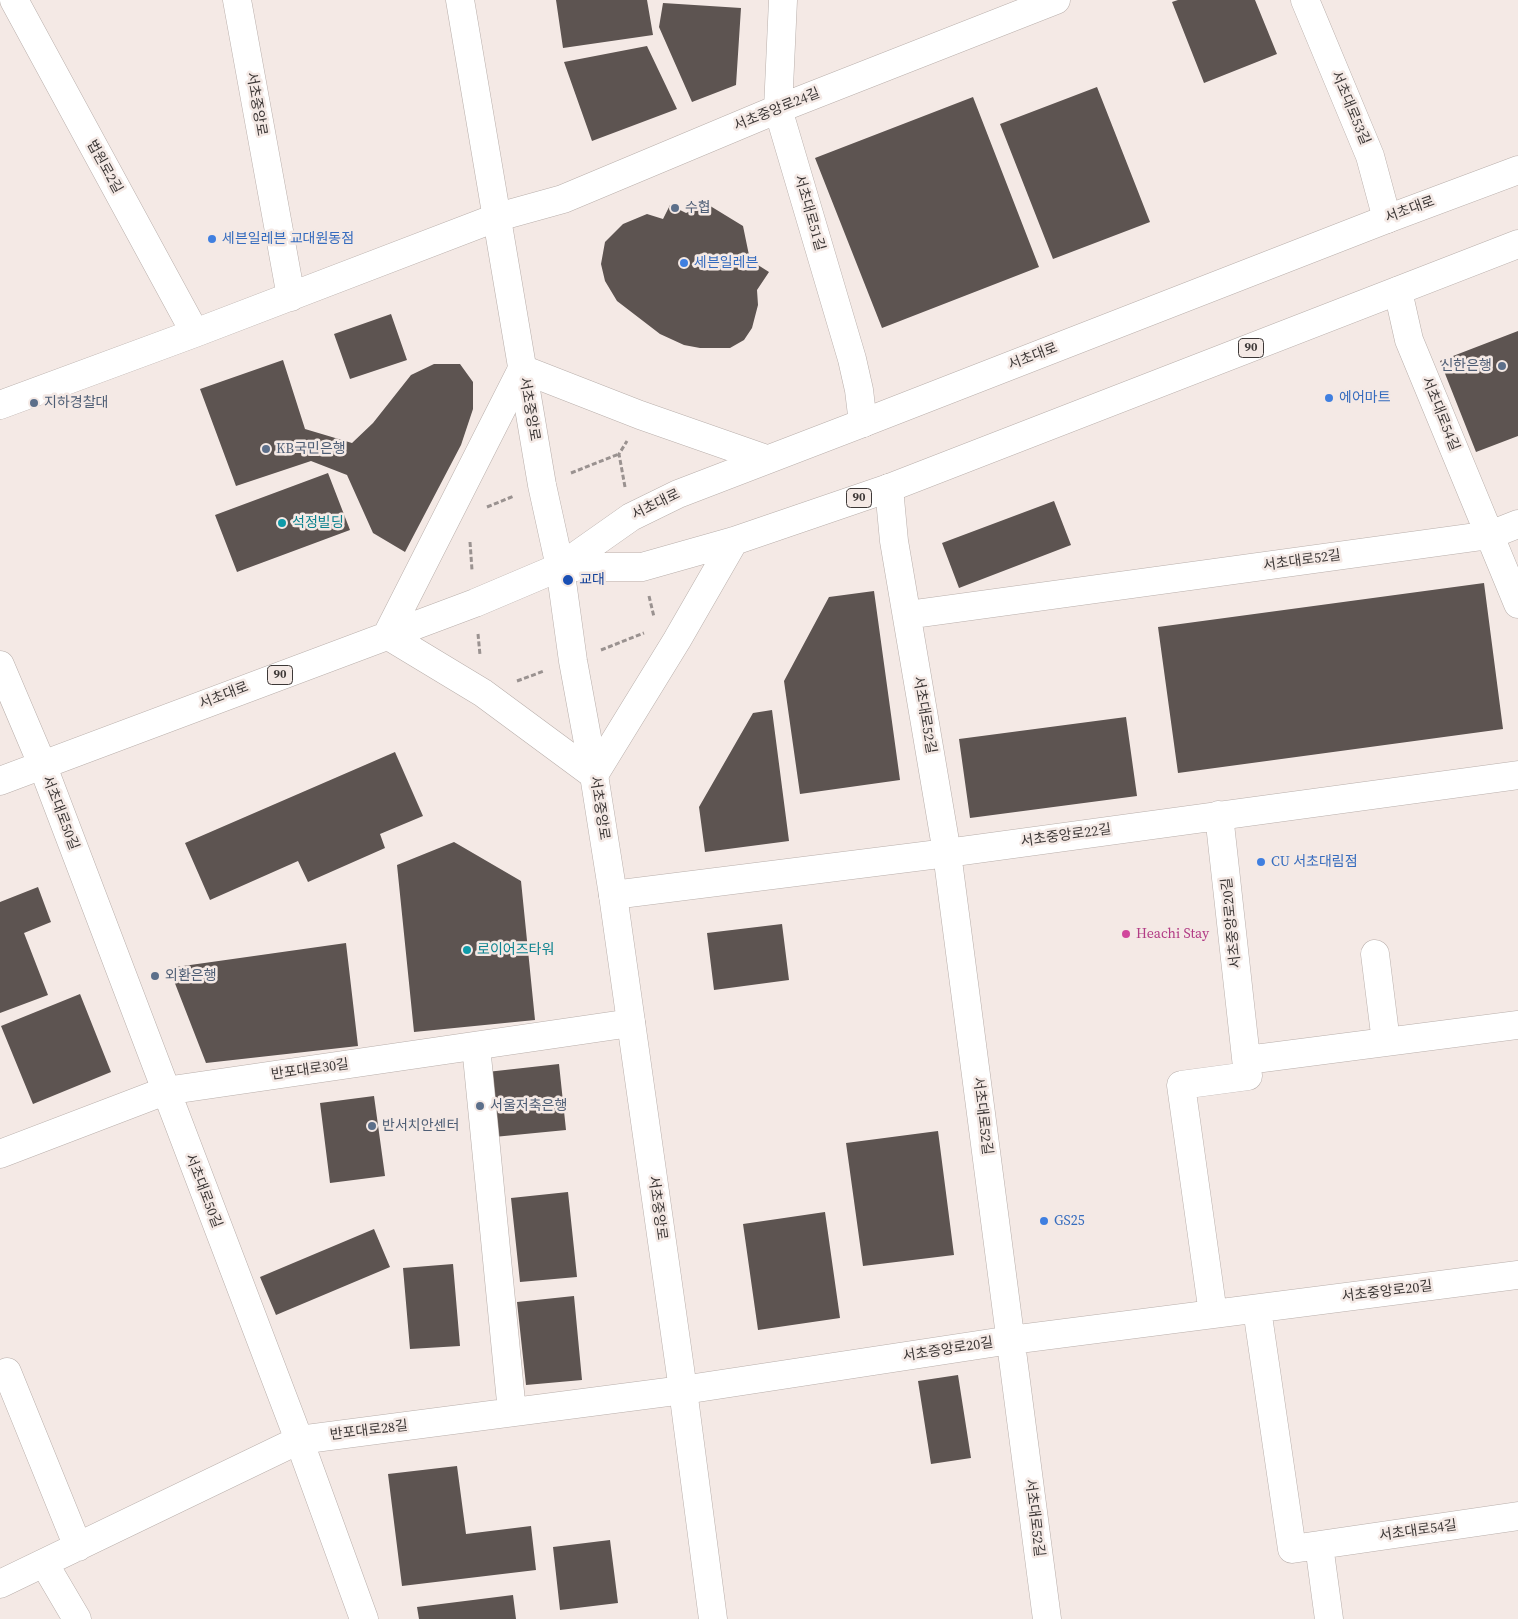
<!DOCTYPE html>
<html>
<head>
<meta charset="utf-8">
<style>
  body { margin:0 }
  canvas { display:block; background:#f4e9e5 }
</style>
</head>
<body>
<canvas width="1518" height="1619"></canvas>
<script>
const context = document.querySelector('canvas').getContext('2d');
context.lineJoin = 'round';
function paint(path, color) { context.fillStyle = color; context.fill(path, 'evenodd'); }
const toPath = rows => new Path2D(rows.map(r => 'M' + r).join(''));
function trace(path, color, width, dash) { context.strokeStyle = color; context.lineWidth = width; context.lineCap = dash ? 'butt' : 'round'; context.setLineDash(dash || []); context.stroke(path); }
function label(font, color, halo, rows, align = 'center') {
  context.font = font + ' "Source Serif 4","Noto Sans KR",serif'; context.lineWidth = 5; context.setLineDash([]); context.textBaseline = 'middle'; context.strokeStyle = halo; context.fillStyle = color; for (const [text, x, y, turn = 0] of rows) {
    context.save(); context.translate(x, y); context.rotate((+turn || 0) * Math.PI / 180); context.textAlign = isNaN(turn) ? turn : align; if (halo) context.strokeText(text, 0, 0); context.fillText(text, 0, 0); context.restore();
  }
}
const building = toPath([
  [556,0,647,0,653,35,563,48],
  [1178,0,1255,0,1277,54,1204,83,1172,2],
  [663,3,741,8,736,85,692,102,659,27],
  [647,46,677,109,592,141,564,62],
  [1097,87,1150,222,1053,259,1000,124],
  [973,97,1039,267,882,328,815,158],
  [707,204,743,226,750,260,769,272,757,290,758,305,752,328,744,340,730,348,700,348,684,345,660,334,617,301,605,281,601,264,605,242,623,224,647,214,663,219,670,205,686,213],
  [391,314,407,360,350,379,334,334],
  [1518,331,1518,436,1476,452,1440,361],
  [283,360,305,429,352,443,373,423,411,375,434,364,460,364,473,382,473,409,461,445,405,552,373,533,347,475,311,461,236,486,200,389],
  [328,473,350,530,237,572,215,515],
  [1054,501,1071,545,959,588,942,543],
  [1484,583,1503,729,1178,773,1158,627],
  [874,591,900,780,800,794,784,681,829,597],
  [772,710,789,841,705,852,699,807,753,713],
  [1126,717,1137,796,970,818,959,739],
  [395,752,423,816,380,834,385,848,308,882,298,861,210,900,185,843],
  [454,842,521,881,535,1020,414,1032,397,865],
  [38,887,51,922,24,933,48,995,0,1013,0,902],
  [782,924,789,980,714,990,707,933],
  [346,943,358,1046,206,1063,169,968],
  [80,994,111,1072,33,1104,1,1026],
  [559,1064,566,1130,494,1137,487,1072],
  [374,1096,385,1176,330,1183,320,1103],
  [938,1131,954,1255,863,1266,846,1143],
  [568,1192,577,1277,520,1282,511,1198],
  [825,1212,840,1318,758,1330,743,1224],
  [374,1229,390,1267,276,1315,260,1277],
  [453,1264,460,1346,410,1349,403,1268],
  [574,1296,582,1380,526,1385,517,1302],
  [958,1375,971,1458,931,1464,918,1381],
  [457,1466,466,1534,531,1526,536,1570,402,1586,388,1474],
  [610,1540,618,1603,560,1610,553,1547],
  [513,1595,516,1619,419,1619,417,1607]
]);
const path = toPath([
  [571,473,619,454],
  [625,487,619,454,627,441],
  [487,507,514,496],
  [470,542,472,570],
  [649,596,654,617],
  [478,634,480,655],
  [601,650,644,633],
  [517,681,544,671]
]);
const minor = toPath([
  [14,0,195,333],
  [237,0,291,297],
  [783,0,778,109,852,359,859,390,863,423],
  [1305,0,1370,156,1387,219],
  [1398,291,1409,340,1518,604],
  [0,405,195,333,498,217,563,199,778,109,1056,0],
  [889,488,894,541,947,853,1047,1619],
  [907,615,1490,535,1518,524],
  [0,665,42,764,299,1440,364,1619],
  [613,895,947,853,1518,775],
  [1375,954,1386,1042],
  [476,1046,512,1412],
  [1247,1060,1518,1025],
  [0,1154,165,1091,631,1023],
  [1257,1309,1292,1549,1518,1516],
  [1213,1314,1181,1085,1248,1076,1219,815],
  [0,1375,7,1372,78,1547],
  [1319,1545,1329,1619],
  [44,1563,77,1619],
  [0,1584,299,1440,683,1390,1011,1340,1518,1275]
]);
const secondary = toPath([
  [460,0,542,485,560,567,573,661,594,775,613,895,683,1390,713,1619]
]);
const primary = toPath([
  [734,541,677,640,594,775,483,693,387,635,522,369,640,415,766,459],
  [560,567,642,567,734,541,889,488,1518,244],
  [0,781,475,603,560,567,631,517,678,494,863,423,1387,219,1518,170]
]);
const markers = [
  [675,208,5,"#5c6f8a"],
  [212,239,5,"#3f7fe0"],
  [684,263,5,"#3f7fe0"],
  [1502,366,5,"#5c6f8a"],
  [1329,398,5,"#3f7fe0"],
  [34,403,5,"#5c6f8a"],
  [266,449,5,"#5c6f8a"],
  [282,523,5,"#0f9aa8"],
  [568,580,6,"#1a4fb4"],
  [1261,862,5,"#3f7fe0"],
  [1126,934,5,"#d1479c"],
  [467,950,5,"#0f9aa8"],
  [155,976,5,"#5c6f8a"],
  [480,1106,5,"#5c6f8a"],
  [372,1126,5,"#5c6f8a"],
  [1044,1221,5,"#3f7fe0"]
];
const shields = [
  [1251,348,25],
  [859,498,25],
  [280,675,25]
];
const shieldNames = [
  ["90",1251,348],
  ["90",859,498],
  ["90",280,675]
];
const streetNames = [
  ["서초중앙로",256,104,80],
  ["서초대로53길",1350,108,67],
  ["서초중앙로24길",777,110,-22],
  ["법원로2길",104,167,61],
  ["서초대로",1410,210,-20],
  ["서초대로51길",809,213,74],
  ["서초대로",1033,357,-21],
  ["서초중앙로",529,409,80],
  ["서초대로54길",1440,414,68],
  ["서초대로",656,505,-26],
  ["서초대로52길",1302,561,-8],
  ["서초대로",224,696,-21],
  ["서초대로52길",924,715,80],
  ["서초중앙로",599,808,81],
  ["서초대로50길",60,813,69],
  ["서초중앙로22길",1066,836,-8],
  ["서초중앙로20길",1232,923,-96],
  ["반포대로30길",310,1070,-8],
  ["서초대로52길",982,1116,83],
  ["서초대로50길",203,1191,69],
  ["서초중앙로",657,1208,82],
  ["서초중앙로20길",1387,1292,-7],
  ["서초중앙로20길",948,1350,-9],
  ["반포대로28길",369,1431,-7],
  ["서초대로52길",1034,1518,83],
  ["서초대로54길",1418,1531,-8]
];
const serviceNames = [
  ["수협",685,208],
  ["신한은행",1492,366,"right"],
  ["지하경찰대",44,403],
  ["KB국민은행",276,449],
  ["외환은행",165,976],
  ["서울저축은행",490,1106],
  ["반서치안센터",382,1126]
];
const shopNames = [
  ["세븐일레븐 교대원동점",222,239],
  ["세븐일레븐",694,263],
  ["에어마트",1339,398],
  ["CU 서초대림점",1271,862],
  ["GS25",1054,1221]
];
const cultureNames = [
  ["석정빌딩",292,523],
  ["로이어즈타워",477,950]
];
const transitNames = [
  ["교대",579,580]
];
const hotelNames = [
  ["Heachi Stay",1136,934]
];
paint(building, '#5d5451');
trace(minor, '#b9afab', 29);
trace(secondary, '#b9afab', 29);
trace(primary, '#b9afab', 29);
trace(path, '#9a9290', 3, [5, 2.5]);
trace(minor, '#fff', 28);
trace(secondary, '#fff', 28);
trace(primary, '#fff', 28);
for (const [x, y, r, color] of markers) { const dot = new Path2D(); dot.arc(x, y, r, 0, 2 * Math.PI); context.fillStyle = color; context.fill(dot); trace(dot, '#f4e9e5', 2); }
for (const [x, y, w] of shields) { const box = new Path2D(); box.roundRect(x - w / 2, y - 9.5, w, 19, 4); context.fillStyle = '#f4e9e5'; context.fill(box); trace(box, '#3d3837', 1); }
label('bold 12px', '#3d3837', null, shieldNames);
label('14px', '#3d3837', '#f4e9e5', streetNames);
label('14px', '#4e5e75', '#f4e9e5', serviceNames, 'left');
label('14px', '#366cbe', '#f4e9e5', shopNames, 'left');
label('14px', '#0d838f', '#f4e9e5', cultureNames, 'left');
label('14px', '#164399', '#f4e9e5', transitNames, 'left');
label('14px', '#b23c85', '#f4e9e5', hotelNames, 'left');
</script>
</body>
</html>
